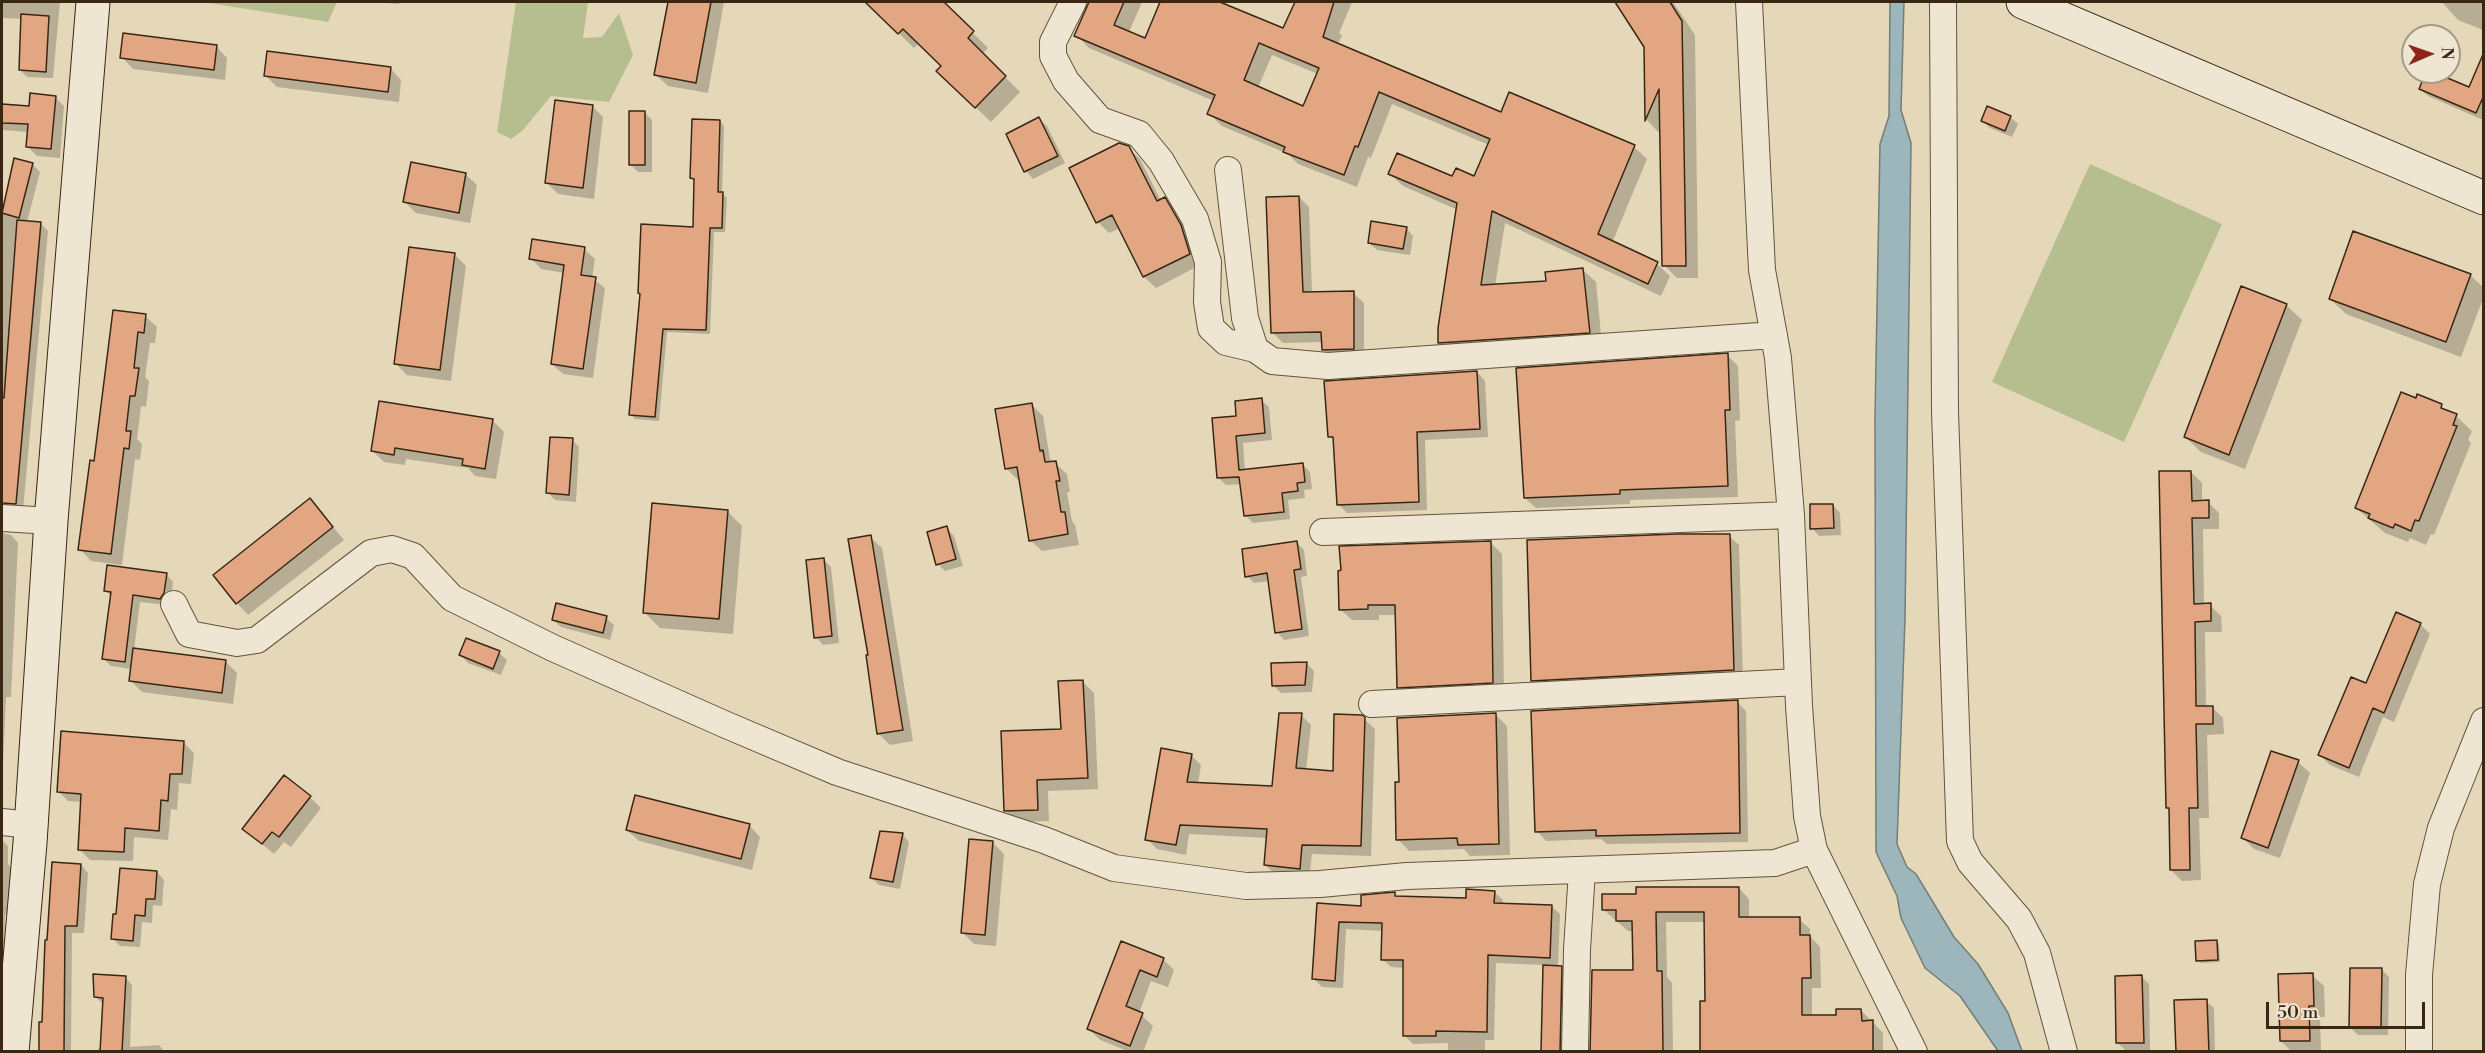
<!DOCTYPE html>
<html>
<head>
<meta charset="utf-8">
<style>
  body { margin:0 }
  #map { position:relative; width:2485px; height:1053px; overflow:hidden; background:#e5d8b9; font-family:"Libre Bodoni",serif }
  canvas { display:block }
  .frame { position:absolute; inset:0; border:3px solid #392714; pointer-events:none }
  .north { position:absolute; left:2401px; top:24px; width:60px; height:60px; box-sizing:border-box; background:#eee6d2; border:2px solid #a69a86; border-radius:50%; rotate:88deg; font-size:16px; font-weight:700; line-height:24px; text-align:center; color:#392714 }
  .north::after { content:''; display:block; margin:auto; width:21px; height:27px; background:#8f2418; clip-path:polygon(50% 0,100% 100%,50% 72%,0 100%) }
  .scale { position:absolute; left:2266px; top:1002px; width:159px; height:27px; box-sizing:border-box; border:3px solid #392714; border-top:0; padding-left:8px; font-size:18px; line-height:21px; white-space:nowrap; color:#392714; -webkit-text-stroke:4px #eee6d2; paint-order:stroke }
</style>
</head>
<body>
<div id="map">
<canvas width="2485" height="1053"></canvas>
<div class="frame"></div>
<div class="north">N</div>
<div class="scale">50 m</div>
</div>
<script>
const context = document.querySelector('canvas').getContext('2d');
context.lineJoin = 'round';
function paint(path, color) { context.fillStyle = color; context.fill(path, 'evenodd'); }
const toPath = rows => new Path2D(rows.map(r => 'M' + r).join(''));
function trace(path, color, width, dash) { context.strokeStyle = color; context.lineWidth = width; context.lineCap = dash ? 'butt' : 'round'; context.setLineDash(dash || []); context.stroke(path); }
const green = toPath([
  [203,2,337,2,328,22],
  [516,2,588,2,583,38,602,37,619,13,633,55,609,102,551,96,523,130,511,139,497,132],
  [2090,164,2222,224,2124,442,1992,382]
]);
const water = toPath([
  [1890,2,1904,2,1901,110,1911,143,1905,619,1897,844,1907,867,1916,874,1954,937,1978,964,2008,1013,2022,1051,1998,1051,1960,996,1925,968,1901,918,1897,896,1876,852,1875,416,1880,144,1889,116,1890,2]
]);
const shadow = toPath([
  [2,2,60,2,53,78,27,77,20,70,23,19,2,18],
  [374,2,399,2,399,4],
  [669,2,724,2,708,93,668,86,656,75],
  [867,2,928,2,930,3,942,2,988,48,982,54,1020,92,991,122,938,71,943,66,919,43,914,48],
  [1090,2,1142,2,1129,32,1145,40,1162,2,1217,2,1284,30,1296,2,1352,2,1339,33,1342,35,1338,44,1502,114,1634,147,1647,159,1612,243,1657,264,1670,276,1661,296,1505,223,1495,286,1548,283,1583,270,1596,282,1602,345,1453,355,1440,343,1458,210,1403,186,1390,174,1475,179,1489,145,1392,104,1371,158,1368,157,1357,187,1298,164,1288,154,1222,126,1209,113,1214,101,1089,48,1076,35],
  [1272,55,1318,74,1304,107,1258,88],
  [1616,2,1673,2,1695,35,1698,278,1677,278,1664,265,1661,126,1658,132,1647,120,1645,47],
  [2442,2,2484,2,2483,30,2458,20],
  [216,46,227,58,225,80,133,69,122,57],
  [390,68,401,80,399,102,277,87,266,76],
  [2428,72,2469,89,2484,77,2483,120,2428,96,2420,89],
  [55,97,64,106,60,158,37,156,27,146,28,132,2,130,2,105,30,107],
  [592,106,603,117,594,199,558,194,547,183],
  [645,113,652,120,652,172,638,172,631,165],
  [2010,117,2018,124,2012,137,1990,128,1982,121],
  [1039,119,1047,126,1065,163,1033,179,1026,171,1008,135],
  [720,121,724,126,722,193,727,198,725,232,714,232,710,334,667,332,659,421,635,419,630,414,694,229,696,182,692,178],
  [1128,148,1140,159,1161,201,1165,199,1176,210,1192,238,1200,265,1156,288,1144,277,1120,228,1109,233,1098,222],
  [15,160,32,164,40,172,27,222,40,223,48,231,23,511,2,513,2,212],
  [465,174,477,185,470,223,416,213,405,202],
  [1299,197,1309,207,1312,293,1353,293,1364,303,1364,359,1334,360,1324,350,1323,342,1283,343,1273,333],
  [1406,228,1413,236,1410,255,1377,250,1369,243],
  [584,249,595,259,592,278,605,288,593,378,563,374,552,364,564,273,541,269,531,258],
  [455,255,466,266,451,381,407,375,396,364],
  [2470,275,2484,288,2484,296,2461,357,2346,314,2330,299],
  [2286,305,2302,320,2245,469,2201,452,2185,437],
  [114,312,145,316,157,327,155,343,150,343,145,377,149,381,146,407,141,406,137,439,142,444,140,460,135,459,122,565,91,561,80,549,95,463],
  [1727,355,1738,366,1740,420,1735,421,1738,497,1630,500,1630,504,1536,508,1525,498],
  [1477,372,1485,381,1488,437,1425,440,1427,510,1347,513,1338,504,1335,441,1330,436],
  [1261,400,1269,407,1272,440,1243,443,1245,471,1302,464,1310,472,1312,489,1304,490,1305,498,1288,500,1290,519,1253,523,1246,516,1242,484,1226,485,1219,478,1238,417],
  [1032,405,1043,416,1050,459,1067,474,1070,492,1067,492,1072,521,1075,525,1079,545,1042,551,1030,540,1020,479,1018,480,1006,468],
  [2441,406,2448,413,2456,416,2472,431,2468,440,2471,443,2434,535,2431,534,2426,545,2410,538,2408,542,2385,533,2356,508],
  [492,420,504,432,496,479,475,476,468,468,406,459,405,465,384,462,373,451],
  [572,440,579,447,576,502,555,500,547,492],
  [2191,472,2202,483,2202,502,2208,502,2219,513,2219,529,2203,529,2204,605,2210,605,2221,616,2222,632,2205,632,2206,707,2212,707,2223,718,2224,734,2207,735,2209,818,2199,818,2201,880,2182,881,2171,870,2170,810,2168,807],
  [310,500,344,540,248,615,237,603],
  [1833,505,1840,513,1841,535,1819,536,1812,528],
  [727,511,742,526,733,634,660,628,645,613],
  [946,528,954,536,963,566,945,571,938,564],
  [2,533,11,535,18,543,11,697,6,697,3,763],
  [1729,536,1739,545,1743,680,1542,690,1532,680],
  [870,537,882,548,913,741,890,745,879,734,870,656],
  [1296,542,1304,550,1307,576,1301,577,1309,636,1284,640,1277,632,1270,581,1254,583,1247,576],
  [1490,542,1502,554,1504,694,1410,699,1399,687,1396,615,1379,615,1379,620,1352,620,1340,609],
  [823,559,831,567,839,643,823,645,816,637],
  [166,574,173,582,171,601,168,605,140,602,134,650,225,661,237,673,233,704,142,692,130,680,132,669,111,666,103,658,112,597,105,590],
  [606,618,614,625,610,640,561,627,553,620],
  [2420,624,2430,634,2394,722,2383,717,2359,777,2330,765,2320,755,2367,685],
  [499,653,507,660,501,675,468,663,461,655],
  [1306,663,1314,671,1312,692,1281,693,1273,685],
  [1082,681,1094,693,1098,789,1048,791,1049,821,1017,822,1005,810,1062,730],
  [1737,702,1746,711,1748,842,1607,844,1601,839,1546,841,1537,831],
  [1495,714,1507,726,1510,855,1470,856,1464,849,1409,851,1398,839,1400,783],
  [1301,715,1311,725,1306,771,1334,773,1364,719,1375,729,1371,856,1312,854,1309,878,1276,875,1265,865,1268,838,1189,834,1186,855,1157,849,1147,839,1191,755,1201,765,1198,784,1273,788],
  [184,743,194,753,191,784,179,783,177,810,171,809,168,840,134,837,133,861,90,860,80,850,82,802,68,801,58,791],
  [2298,762,2310,773,2280,858,2254,849,2243,838],
  [310,797,321,808,291,847,284,842,274,854,244,829],
  [749,825,760,837,752,870,639,841,627,830],
  [902,834,909,842,900,889,879,885,872,878],
  [2,840,8,846,8,864,12,869,13,913,5,914,2,1009],
  [993,843,1004,854,996,946,974,944,963,933],
  [81,865,88,873,84,933,72,933,71,1052,40,1052,47,942],
  [157,872,164,880,162,906,153,905,152,923,142,922,140,947,120,946,113,939,118,916],
  [1739,888,1749,899,1749,919,1799,919,1810,929,1810,936,1820,947,1821,988,1812,988,1812,1017,1838,1017,1861,1010,1883,1033,1883,1052,1701,1052,1706,1003,1705,922,1666,922,1667,977,1672,983,1673,1052,1591,1052,1635,971,1634,931,1628,931,1604,910],
  [1494,892,1503,900,1502,904,1551,906,1560,914,1558,967,1569,976,1569,1052,1543,1052,1544,965,1496,963,1494,1040,1485,1040,1485,1052,1448,1052,1448,1043,1413,1044,1404,1035,1404,968,1391,967,1382,959,1383,931,1346,929,1343,988,1322,987,1313,978,1318,904,1362,907,1394,894,1398,897,1467,900],
  [2216,941,2219,944,2220,962,2201,963,2198,960],
  [1122,943,1163,959,1174,970,1168,987,1151,981,1139,1013,1153,1026,1143,1052,1130,1052,1100,1040,1089,1029],
  [2381,969,2389,977,2388,1035,2358,1035,2350,1027],
  [2312,975,2324,986,2325,1017,2320,1017,2321,1052,2292,1052,2281,1041],
  [125,977,132,985,130,1047,159,1045,165,1052,98,1052,98,1049,102,1048,104,1005,95,996],
  [2142,977,2149,984,2150,1050,2125,1050,2118,1043],
  [2206,1001,2214,1008,2215,1052,2177,1052]
]);
const building = toPath([
  [668,2,711,2,696,83,654,75,668,2],
  [865,2,944,2,974,31,968,38,1006,76,975,108,936,71,941,66,903,29,898,34,865,2],
  [1089,2,1124,2,1114,25,1145,38,1160,2,1220,2,1283,28,1295,2,1334,2,1323,37,1501,112,1509,92,1635,145,1598,234,1658,262,1648,284,1492,211,1481,285,1546,281,1545,272,1583,268,1590,333,1438,343,1438,328,1457,203,1388,174,1397,153,1452,176,1456,168,1474,176,1490,139,1379,92,1358,147,1355,146,1344,175,1283,152,1285,147,1207,114,1215,95,1074,36,1089,2],
  [1259,43,1319,68,1303,106,1244,80,1259,43],
  [1615,2,1670,2,1682,21,1686,266,1662,266,1659,89,1645,121,1644,47,1615,2],
  [21,14,49,16,46,72,19,70,21,14],
  [123,33,217,45,214,70,120,58,123,33],
  [267,51,391,67,388,92,264,76,267,51],
  [2484,52,2484,95,2476,113,2419,89,2426,72,2433,72,2469,87,2484,52],
  [30,93,56,96,51,149,26,147,28,124,2,123,2,104,29,106,30,93],
  [555,100,593,105,583,188,545,183,555,100],
  [1987,106,2011,116,2005,131,1981,121,1987,106],
  [629,111,645,111,645,165,629,165,629,111],
  [1039,117,1058,156,1024,172,1006,134,1039,117],
  [692,119,720,120,718,192,723,192,722,228,710,228,706,330,663,329,655,417,629,415,640,294,638,293,641,224,693,227,694,179,690,178,692,119],
  [1119,143,1129,146,1157,201,1165,197,1181,225,1190,254,1143,277,1112,215,1096,223,1069,168,1119,143],
  [14,158,33,163,19,218,2,213,14,158],
  [411,162,466,173,459,213,403,202,411,162],
  [1299,196,1303,292,1354,291,1354,349,1322,350,1321,332,1271,333,1266,197,1299,196],
  [17,220,41,222,16,504,2,503,2,398,4,398,17,220],
  [1371,221,1407,227,1403,249,1368,243,1371,221],
  [2353,231,2471,274,2446,342,2329,299,2353,231],
  [532,239,585,247,581,275,596,277,583,369,551,364,564,265,529,259,532,239],
  [409,247,455,253,440,370,394,364,409,247],
  [2241,286,2287,304,2229,455,2184,437,2241,286],
  [113,310,146,314,144,333,138,332,134,368,139,368,135,396,130,396,126,431,131,431,129,449,124,448,111,554,78,550,90,460,94,461,113,310],
  [1728,353,1730,410,1725,410,1728,486,1620,490,1620,494,1524,498,1516,368,1728,353],
  [1477,371,1480,429,1417,432,1419,502,1337,505,1333,437,1328,437,1324,381,1477,371],
  [2401,392,2416,398,2417,394,2442,404,2441,408,2457,414,2453,425,2457,426,2419,521,2415,520,2411,531,2395,524,2393,528,2368,518,2370,514,2355,508,2401,392],
  [1262,398,1265,433,1236,436,1239,470,1303,463,1305,482,1297,483,1298,491,1282,493,1284,512,1244,516,1239,477,1217,478,1212,418,1236,416,1235,401,1262,398],
  [379,401,493,419,485,469,462,465,463,459,395,448,394,455,371,451,379,401],
  [1032,403,1040,451,1043,450,1045,462,1056,461,1060,481,1056,481,1061,512,1065,512,1068,534,1029,541,1017,467,1005,469,995,409,1032,403],
  [550,437,573,438,569,495,546,493,550,437],
  [2159,471,2191,471,2192,501,2209,500,2209,518,2192,518,2194,604,2211,603,2211,621,2195,622,2196,706,2213,706,2213,724,2196,724,2198,808,2189,808,2190,870,2170,870,2169,808,2166,808,2159,471],
  [310,498,333,527,236,604,213,575,310,498],
  [652,503,728,510,719,619,643,613,652,503],
  [1810,504,1833,504,1834,528,1810,529,1810,504],
  [947,526,956,559,936,565,927,532,947,526],
  [1676,534,1730,534,1734,670,1531,681,1527,540,1676,534],
  [871,535,903,730,877,734,866,655,868,655,848,539,871,535],
  [1297,541,1301,569,1294,570,1302,629,1275,633,1267,573,1245,577,1242,549,1297,541],
  [1491,541,1493,683,1397,688,1395,605,1368,605,1368,609,1339,610,1338,571,1341,570,1339,546,1491,541],
  [824,558,832,636,814,638,806,560,824,558],
  [107,565,167,573,164,593,160,599,133,595,125,662,102,659,111,592,104,591,107,565],
  [556,603,607,616,603,633,552,620,556,603],
  [2396,612,2421,623,2384,713,2373,708,2349,768,2318,755,2351,677,2366,683,2396,612],
  [466,638,500,651,493,669,459,655,466,638],
  [133,648,226,660,222,693,129,681,133,648],
  [1307,662,1305,685,1272,686,1271,663,1307,662],
  [1083,680,1088,778,1037,780,1038,810,1004,811,1001,731,1061,729,1058,681,1083,680],
  [1738,700,1740,833,1596,836,1596,830,1535,832,1531,711,1738,700],
  [1279,713,1302,713,1296,768,1333,771,1334,714,1362,715,1365,717,1361,846,1302,845,1300,869,1264,865,1267,829,1180,825,1176,845,1145,840,1161,748,1192,754,1187,782,1272,786,1279,713],
  [1496,713,1499,844,1458,845,1457,838,1396,840,1395,782,1399,782,1397,718,1496,713],
  [61,731,184,741,182,774,170,774,168,801,161,800,159,831,125,828,124,852,78,850,81,794,57,792,61,731],
  [2271,751,2299,760,2268,848,2241,838,2271,751],
  [284,775,311,796,279,837,272,832,262,844,242,829,284,775],
  [635,795,750,824,741,859,626,830,635,795],
  [880,831,903,833,893,882,870,878,880,831],
  [969,839,993,841,985,935,961,933,969,839],
  [52,862,81,864,77,926,65,926,64,1052,39,1052,39,1022,42,1022,45,940,47,940,52,862],
  [120,868,157,871,155,899,146,899,145,916,135,915,133,941,111,939,113,914,116,914,120,868],
  [1636,887,1739,887,1739,917,1800,917,1800,935,1810,935,1811,978,1802,978,1802,1015,1836,1015,1836,1009,1861,1009,1862,1021,1873,1020,1873,1052,1700,1052,1700,1001,1705,1001,1704,912,1656,912,1657,971,1662,971,1663,1052,1590,1052,1592,970,1633,970,1632,921,1616,921,1616,910,1602,910,1602,894,1636,894,1636,887],
  [1466,889,1495,891,1494,903,1552,905,1550,958,1488,955,1487,1032,1436,1031,1436,1036,1403,1036,1403,960,1381,960,1382,923,1339,922,1335,981,1312,979,1317,903,1361,906,1361,895,1395,892,1395,896,1466,898,1466,889],
  [2217,940,2218,960,2196,961,2195,941,2217,940],
  [1121,941,1164,958,1157,977,1140,970,1126,1006,1143,1013,1130,1046,1087,1029,1121,941],
  [1543,965,1562,966,1560,1052,1541,1052,1543,965],
  [2350,968,2382,968,2381,1028,2349,1028,2350,968],
  [2313,973,2314,1006,2309,1006,2310,1041,2280,1041,2278,974,2313,973],
  [93,974,126,976,122,1052,100,1052,103,998,94,997,93,974],
  [2142,975,2144,1043,2116,1043,2115,976,2142,975],
  [2207,999,2209,1052,2176,1052,2174,1000,2207,999]
]);
const street = toPath([
  [1073,2,1053,42,1053,56,1066,81,1100,120,1139,134,1161,161,1195,219,1208,262,1207,302,1211,328,1226,342,1255,349],
  [1749,2,1762,270,1778,358,1791,515,1799,706,1807,816,1814,850,1914,1052],
  [1943,2,1945,412,1960,841,1970,862,2019,919,2037,953,2064,1052],
  [1228,170,1245,318,1255,349,1272,361,1328,366,1774,335],
  [2,518,51,521],
  [1323,532,1791,515],
  [174,604,189,634,237,643,257,640,371,553,392,549,413,556,452,598,553,648,724,724,837,772,1044,840,1114,868,1246,886,1320,884,1407,876,1775,863,1814,850],
  [1372,704,1798,682],
  [2,822,31,825],
  [1575,1052,1577,950,1582,870],
  [2419,1052,2419,975,2427,884,2441,828,2484,721]
]);
const secondary = toPath([
  [2023,2,2484,198],
  [12,1052,30,843,51,521,93,2]
]);
paint(green, '#b6be8f');
paint(water, '#9cb6bb');
trace(water, '#747d78', 1.5);
paint(shadow, '#0003');
paint(building, '#e2a683');
trace(building, '#392714', 1.5);
trace(street, '#64533d', 28);
trace(secondary, '#392714', 35);
trace(street, '#eee6d2', 26);
trace(secondary, '#eee6d2', 33);
</script>
</body>
</html>
